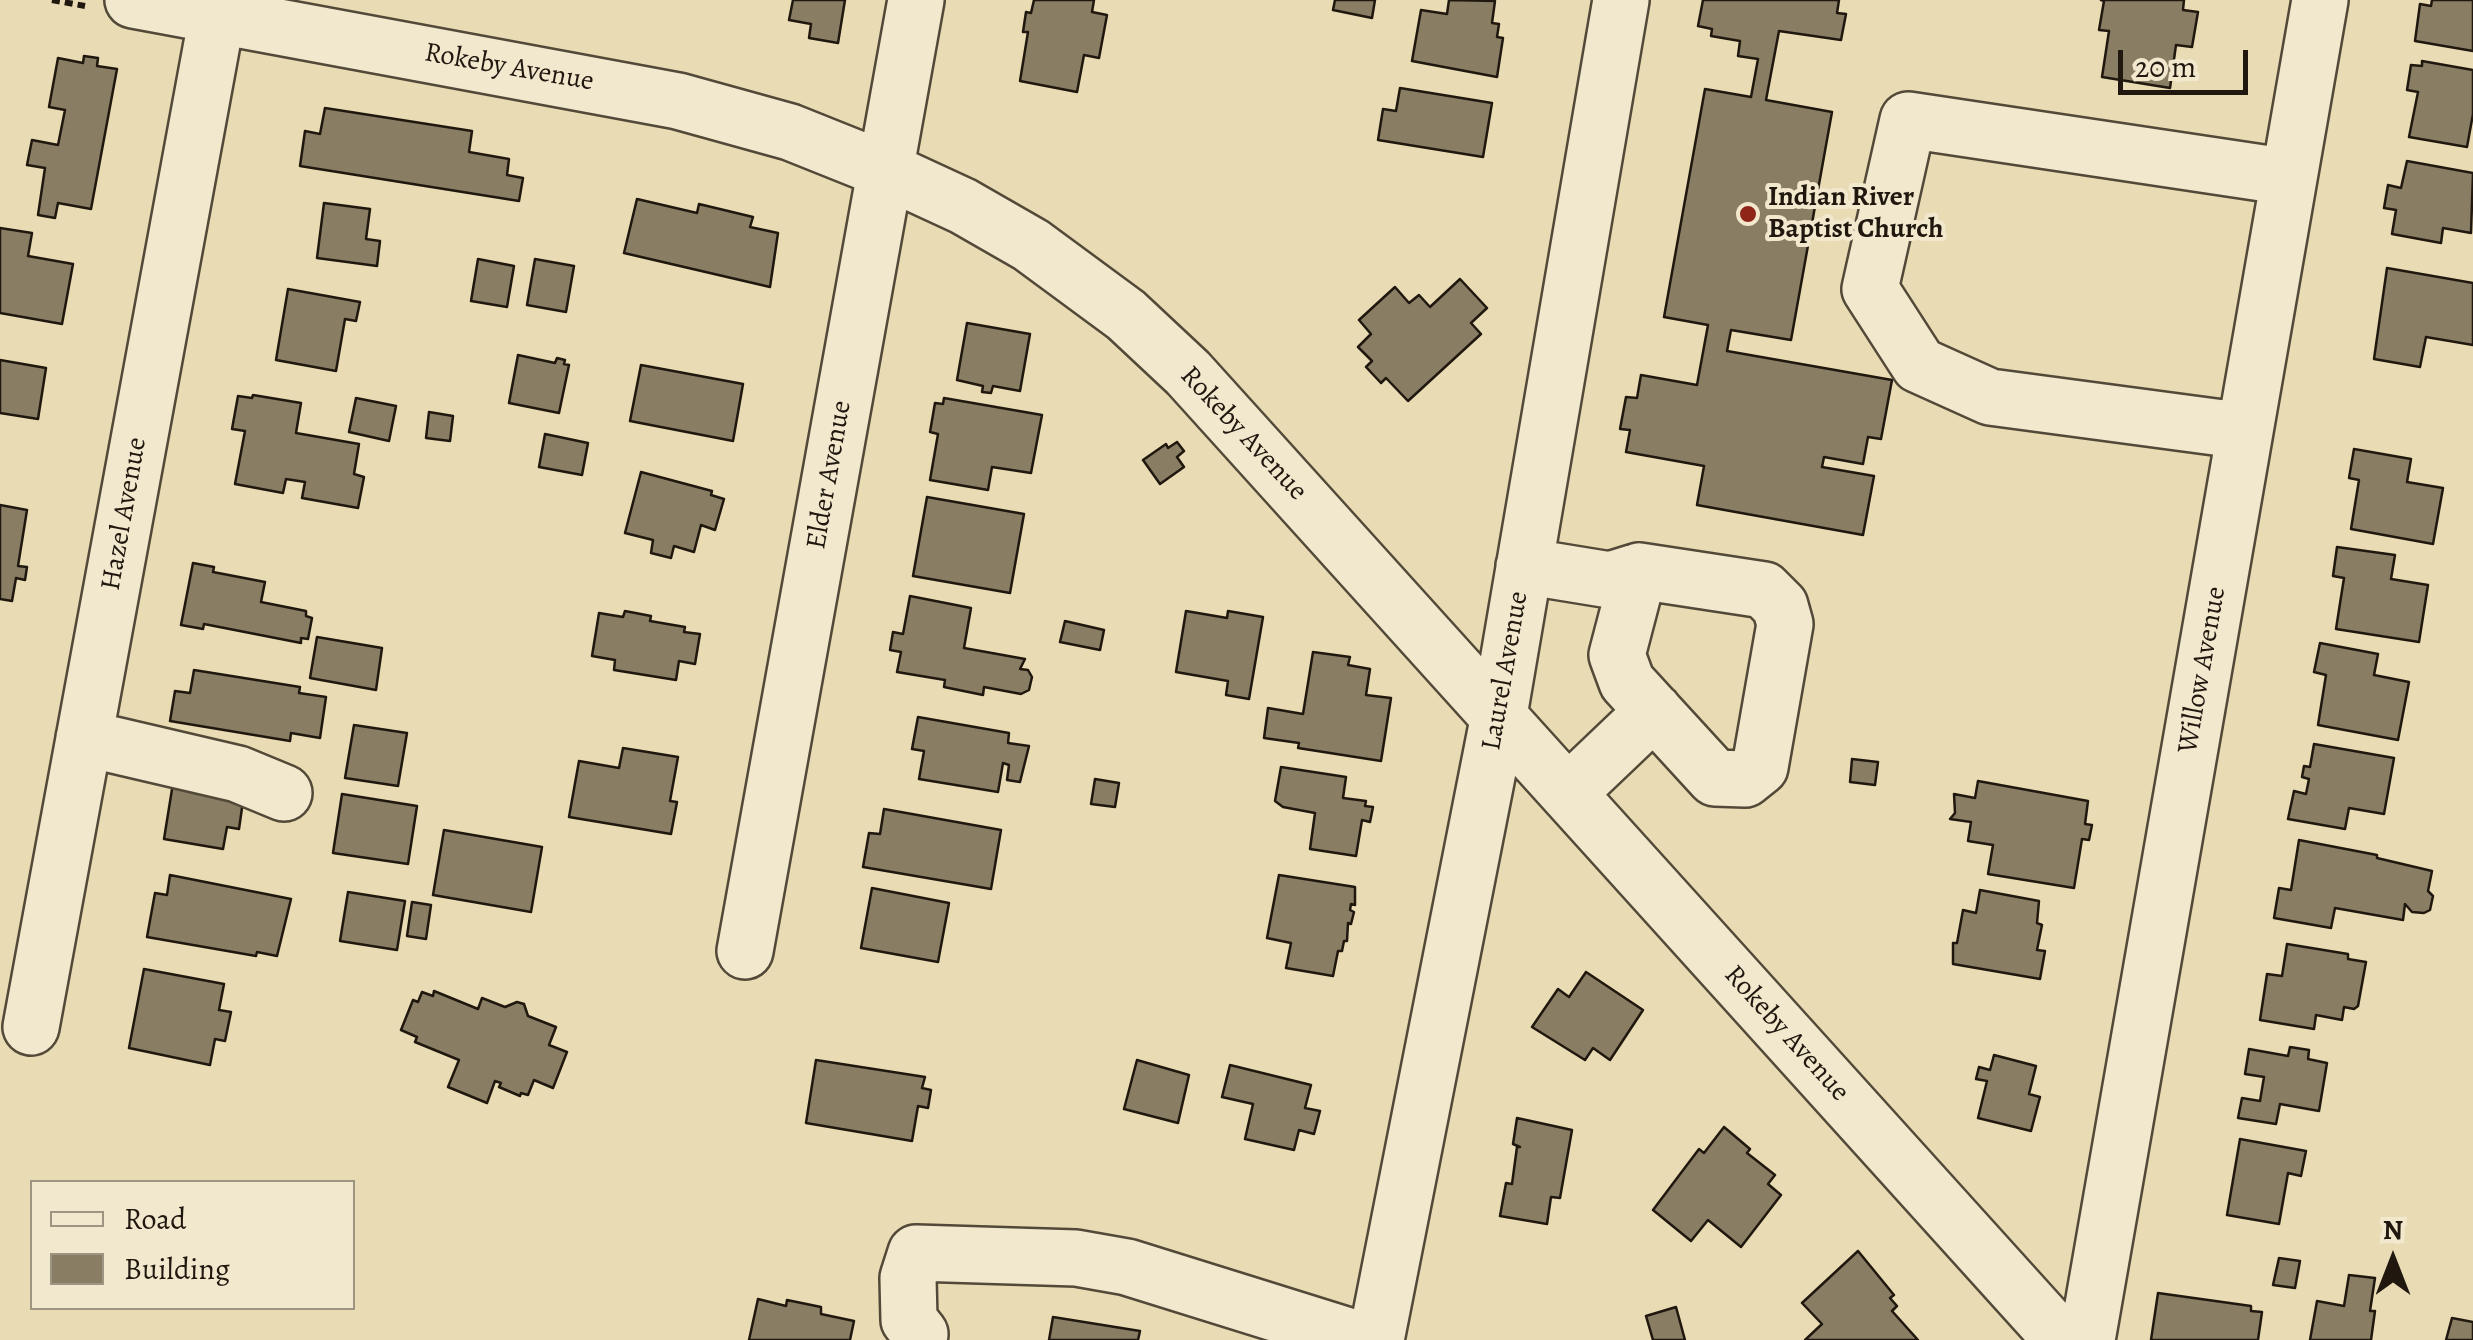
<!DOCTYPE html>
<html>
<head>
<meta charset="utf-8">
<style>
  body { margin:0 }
  #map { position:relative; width:2473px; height:1340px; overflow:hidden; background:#e9dbb3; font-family:Alegreya,serif }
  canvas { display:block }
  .legend { position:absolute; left:30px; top:1180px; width:325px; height:130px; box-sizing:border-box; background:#f1e8ce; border:2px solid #9d9582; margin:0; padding:12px 18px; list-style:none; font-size:30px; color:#20180f }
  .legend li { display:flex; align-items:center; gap:20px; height:50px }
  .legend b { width:50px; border:2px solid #9d9582 }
  .north { position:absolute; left:2343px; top:1210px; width:100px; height:100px; -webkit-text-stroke:8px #f1e8ce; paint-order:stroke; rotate:0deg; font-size:28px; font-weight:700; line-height:40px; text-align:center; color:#20180f }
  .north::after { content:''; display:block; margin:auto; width:35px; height:45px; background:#20180f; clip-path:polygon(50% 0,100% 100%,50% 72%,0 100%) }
  .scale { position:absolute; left:2118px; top:50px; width:130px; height:45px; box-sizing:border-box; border:5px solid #20180f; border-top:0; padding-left:12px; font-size:30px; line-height:35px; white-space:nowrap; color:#20180f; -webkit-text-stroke:8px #f1e8ce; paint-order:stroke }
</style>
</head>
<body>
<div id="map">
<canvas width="2473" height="1340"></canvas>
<ul class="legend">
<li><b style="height:12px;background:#f1e8ce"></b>Road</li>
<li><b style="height:28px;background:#897d64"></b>Building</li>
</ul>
<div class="north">N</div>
<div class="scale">20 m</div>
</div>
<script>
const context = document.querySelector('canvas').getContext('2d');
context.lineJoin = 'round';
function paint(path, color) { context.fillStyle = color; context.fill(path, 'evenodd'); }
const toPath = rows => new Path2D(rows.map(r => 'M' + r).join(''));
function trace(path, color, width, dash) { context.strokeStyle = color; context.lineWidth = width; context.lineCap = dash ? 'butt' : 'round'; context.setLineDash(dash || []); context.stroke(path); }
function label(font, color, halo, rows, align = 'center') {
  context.font = font + ' Alegreya,serif'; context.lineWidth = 8; context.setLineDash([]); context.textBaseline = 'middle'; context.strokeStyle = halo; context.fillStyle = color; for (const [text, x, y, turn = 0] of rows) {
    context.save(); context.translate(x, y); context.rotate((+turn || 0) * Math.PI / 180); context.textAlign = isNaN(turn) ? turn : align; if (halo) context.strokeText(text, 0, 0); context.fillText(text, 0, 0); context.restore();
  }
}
const building = toPath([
  [793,0,845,0,838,43,809,38,811,24,789,20,793,0],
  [1034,0,1094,0,1092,12,1107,15,1099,58,1084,55,1077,92,1020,81,1028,32,1023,32,1026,12,1031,13,1034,0],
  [1335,0,1375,0,1372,18,1333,10,1335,0],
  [1449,0,1495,1,1492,23,1499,24,1497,37,1503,38,1497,77,1412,61,1421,10,1447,14,1449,0],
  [1703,0,1839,0,1837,13,1846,14,1841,40,1779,31,1766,100,1832,112,1791,340,1731,330,1727,351,1892,380,1881,439,1868,437,1863,464,1824,457,1822,467,1874,476,1863,535,1697,505,1704,466,1626,452,1630,430,1620,429,1626,397,1637,398,1641,375,1697,385,1708,325,1664,317,1705,89,1751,97,1758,59,1738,56,1740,41,1711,36,1712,29,1698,26,1703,0],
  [2184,0,2183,10,2198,12,2192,47,2176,45,2170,88,2102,77,2109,31,2099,30,2104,1,2101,0,2184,0],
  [2432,0,2473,0,2473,51,2415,41,2420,4,2431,6,2432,0],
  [84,56,98,58,97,66,117,69,91,209,58,203,55,218,38,215,45,168,27,165,32,140,58,145,65,110,49,107,58,58,83,63,84,56],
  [2422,61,2473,70,2473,114,2467,147,2409,137,2418,92,2407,90,2411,65,2422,66,2422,61],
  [1400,88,1492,103,1483,157,1378,140,1383,109,1396,111,1400,88],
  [325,108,472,131,469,152,509,159,507,175,523,178,519,201,300,166,305,131,320,134,325,108],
  [2407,161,2473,173,2471,233,2443,228,2441,243,2392,234,2396,210,2384,208,2388,185,2401,188,2407,161],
  [637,199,697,213,699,204,753,217,750,227,778,233,770,287,624,253,637,199],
  [324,203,370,209,366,239,380,241,377,266,317,258,324,203],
  [0,228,32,233,28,256,73,264,62,324,0,313,0,228],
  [478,259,514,266,507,307,471,301,478,259],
  [535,259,574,266,566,312,527,305,535,259],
  [2387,268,2473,283,2473,345,2426,337,2420,367,2374,359,2387,268],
  [1460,279,1487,308,1471,323,1481,334,1408,401,1386,378,1381,383,1366,367,1372,361,1358,347,1371,334,1359,320,1395,287,1409,303,1419,295,1430,307,1460,279],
  [288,289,360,302,356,321,345,319,336,371,276,360,288,289],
  [967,323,1030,334,1020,391,993,386,991,393,982,392,983,386,957,380,967,323],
  [518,355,555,363,557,358,565,360,564,364,569,365,559,413,509,403,518,355],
  [0,360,46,368,38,419,0,413,0,360],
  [641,365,743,384,733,441,630,421,641,365],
  [253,395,301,403,296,433,359,444,354,474,364,477,358,508,302,498,305,482,286,479,283,493,235,484,245,431,232,429,238,396,252,398,253,395],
  [356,398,396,406,389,441,349,432,356,398],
  [944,398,1042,415,1031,473,992,467,988,490,930,480,938,434,930,432,935,403,943,404,944,398],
  [429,412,453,416,450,441,426,438,429,412],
  [545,434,588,443,582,475,539,467,545,434],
  [1177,442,1184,451,1177,457,1184,467,1160,484,1143,460,1166,444,1168,448,1177,442],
  [2354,449,2411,459,2407,482,2443,488,2433,544,2351,529,2359,480,2349,478,2354,449],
  [641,472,712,491,711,495,724,499,715,530,701,525,694,552,674,546,671,558,651,553,653,540,625,533,641,472],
  [927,497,1024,514,1010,593,913,576,927,497],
  [0,505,27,510,18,566,27,567,25,580,16,578,12,601,0,599,0,505],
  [2337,547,2395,555,2391,579,2428,585,2419,642,2336,629,2344,578,2333,576,2337,547],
  [193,563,214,567,213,572,265,582,261,602,306,611,306,616,312,618,308,639,301,638,301,643,204,624,203,629,181,625,193,563],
  [910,596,971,608,964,648,1025,659,1020,669,1028,670,1032,677,1029,690,1021,694,984,687,983,695,944,687,945,680,897,672,901,652,890,650,893,632,903,634,910,596],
  [625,611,651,616,650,621,685,627,684,632,700,634,695,664,679,661,676,680,614,670,615,660,592,656,599,613,623,617,625,611],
  [1186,611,1227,618,1228,611,1263,617,1249,699,1226,695,1228,681,1176,672,1186,611],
  [1065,621,1104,630,1100,650,1060,642,1065,621],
  [317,637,382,648,376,690,310,678,317,637],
  [2320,643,2378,654,2374,675,2409,682,2398,740,2318,725,2326,675,2314,672,2320,643],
  [1313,652,1350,657,1348,665,1370,669,1366,695,1391,698,1381,761,1298,748,1299,743,1264,738,1268,708,1303,714,1313,652],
  [194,670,300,687,299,693,326,697,320,738,291,733,290,741,170,721,175,691,190,693,194,670],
  [918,717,1009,733,1008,743,1029,746,1020,782,1007,780,1009,765,1003,763,998,792,919,779,924,751,912,749,918,717],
  [354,725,407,733,398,786,345,778,354,725],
  [2314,744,2394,758,2384,814,2349,808,2345,829,2288,819,2294,791,2306,794,2309,779,2302,777,2304,766,2310,767,2314,744],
  [623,748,678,757,670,801,677,802,671,834,569,817,579,761,619,768,623,748],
  [1852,759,1878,762,1875,785,1850,782,1852,759],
  [1281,767,1346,777,1343,798,1366,801,1365,806,1373,807,1370,822,1362,820,1356,856,1310,849,1315,813,1283,807,1275,801,1281,767],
  [1095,779,1119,783,1115,807,1091,804,1095,779],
  [1978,781,2088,801,2085,824,2092,825,2089,840,2082,839,2074,888,1988,874,1993,845,1968,841,1971,822,1950,819,1955,813,1954,794,1975,798,1978,781],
  [173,783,243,801,239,829,227,827,223,849,164,839,173,783],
  [342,794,417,806,408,864,333,853,342,794],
  [884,809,1001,830,991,889,863,867,869,833,880,834,884,809],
  [444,830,542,847,531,912,433,895,444,830],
  [2299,840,2377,855,2377,858,2432,871,2428,891,2433,896,2430,910,2424,913,2412,912,2405,904,2403,920,2335,908,2331,928,2274,918,2279,888,2291,890,2299,840],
  [170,875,291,899,277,956,257,952,256,956,147,937,155,893,167,895,170,875],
  [1279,875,1355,887,1355,905,1351,904,1350,910,1354,912,1351,924,1348,923,1347,941,1344,941,1342,951,1338,951,1333,976,1286,968,1291,943,1267,938,1279,875],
  [872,888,949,903,938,962,861,948,872,888],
  [1980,890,2039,901,2037,923,2042,925,2037,950,2045,951,2040,979,1953,964,1953,943,1957,943,1963,910,1976,913,1980,890],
  [348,892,405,901,397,950,340,941,348,892],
  [412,902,431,905,426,939,407,936,412,902],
  [2287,944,2348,954,2348,959,2366,962,2358,1006,2354,1009,2344,1007,2342,1020,2316,1015,2314,1029,2260,1020,2267,974,2282,976,2287,944],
  [144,969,224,984,219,1010,231,1012,225,1041,215,1039,210,1065,129,1048,144,969],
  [1586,972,1643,1010,1610,1060,1593,1048,1585,1060,1532,1027,1558,989,1569,997,1586,972],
  [434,991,478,1009,482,998,505,1007,517,1002,524,1004,528,1016,556,1027,549,1045,567,1052,553,1088,534,1080,528,1095,521,1093,520,1096,499,1087,501,1083,495,1081,487,1103,448,1087,459,1060,415,1042,417,1037,401,1030,413,1000,418,1002,422,992,433,996,434,991],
  [2290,1047,2309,1050,2308,1059,2327,1063,2319,1111,2280,1104,2276,1124,2238,1118,2242,1098,2260,1101,2264,1077,2245,1074,2249,1049,2288,1056,2290,1047],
  [1994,1055,2036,1066,2029,1094,2040,1097,2031,1131,1978,1118,1987,1081,1976,1079,1979,1067,1990,1070,1994,1055],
  [816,1060,925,1077,922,1088,931,1090,928,1108,918,1106,912,1141,806,1123,816,1060],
  [1137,1060,1189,1075,1178,1123,1124,1109,1137,1060],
  [1230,1065,1311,1085,1305,1108,1320,1111,1314,1134,1299,1130,1294,1150,1245,1139,1253,1104,1222,1097,1230,1065],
  [1517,1118,1572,1130,1560,1198,1551,1197,1547,1224,1500,1216,1506,1183,1512,1184,1517,1147,1520,1147,1513,1144,1517,1118],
  [1724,1127,1750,1149,1747,1153,1775,1175,1768,1184,1781,1195,1741,1247,1708,1220,1691,1241,1653,1210,1699,1149,1704,1153,1724,1127],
  [2240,1139,2306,1151,2301,1176,2288,1173,2279,1224,2227,1215,2240,1139],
  [1858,1251,1894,1295,1890,1298,1897,1306,1892,1311,1918,1340,1805,1340,1822,1324,1802,1303,1858,1251],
  [2279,1258,2300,1261,2295,1288,2273,1285,2279,1258],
  [2349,1275,2375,1278,2370,1311,2375,1311,2371,1340,2310,1340,2317,1301,2344,1306,2349,1275],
  [2158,1293,2251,1306,2251,1311,2262,1312,2258,1340,2151,1340,2158,1293],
  [758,1299,786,1306,787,1300,821,1307,821,1314,854,1321,850,1340,749,1340,758,1299],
  [1676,1307,1685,1340,1653,1340,1646,1316,1676,1307],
  [1053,1317,1140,1331,1138,1340,1049,1340,1053,1317],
  [2452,1318,2473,1322,2473,1340,2446,1340,2452,1318]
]);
const path = toPath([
  [52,0,85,6]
]);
const minor = toPath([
  [133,0,678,101,790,132,885,170,963,206,1031,245,1126,315,1188,373,2062,1340],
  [2245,431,1990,397,1919,365,1870,289,1908,120,2289,177],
  [1524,566,1610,580,1639,571,1764,590,1780,606,1785,624,1760,767,1745,779,1715,778,1627,682,1617,655,1639,571],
  [84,738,238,774,284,793],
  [1569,792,1654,711],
  [745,951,916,0],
  [31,1027,220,0],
  [920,1334,909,1320,908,1278,916,1253,1076,1258,1127,1267,1361,1340],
  [1376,1340,1499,715,1621,0],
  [2087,1340,2320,0]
]);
const markers = [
  [1748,214,10,"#8f2418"]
];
const streetNames = [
  ["Rokeby Avenue",509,68,10],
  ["Rokeby Avenue",1243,434,47],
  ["Elder Avenue",830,475,-80],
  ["Hazel Avenue",125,514,-80],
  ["Willow Avenue",2203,670,-80],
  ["Laurel Avenue",1506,671,-80],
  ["Rokeby Avenue",1786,1034,48]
];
const poiNames = [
  ["Indian River",1768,198],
  ["Baptist Church",1768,230]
];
paint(building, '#897d64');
trace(building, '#20180f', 2.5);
trace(minor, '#524938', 60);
trace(path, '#20180f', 6, [8, 5]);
trace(minor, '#f1e8ce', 55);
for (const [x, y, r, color] of markers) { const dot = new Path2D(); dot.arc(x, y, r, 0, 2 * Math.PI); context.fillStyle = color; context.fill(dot); trace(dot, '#f1e8ce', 4); }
label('28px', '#20180f', '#f1e8ce', streetNames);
label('bold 28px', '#20180f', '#f1e8ce', poiNames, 'left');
</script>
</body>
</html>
